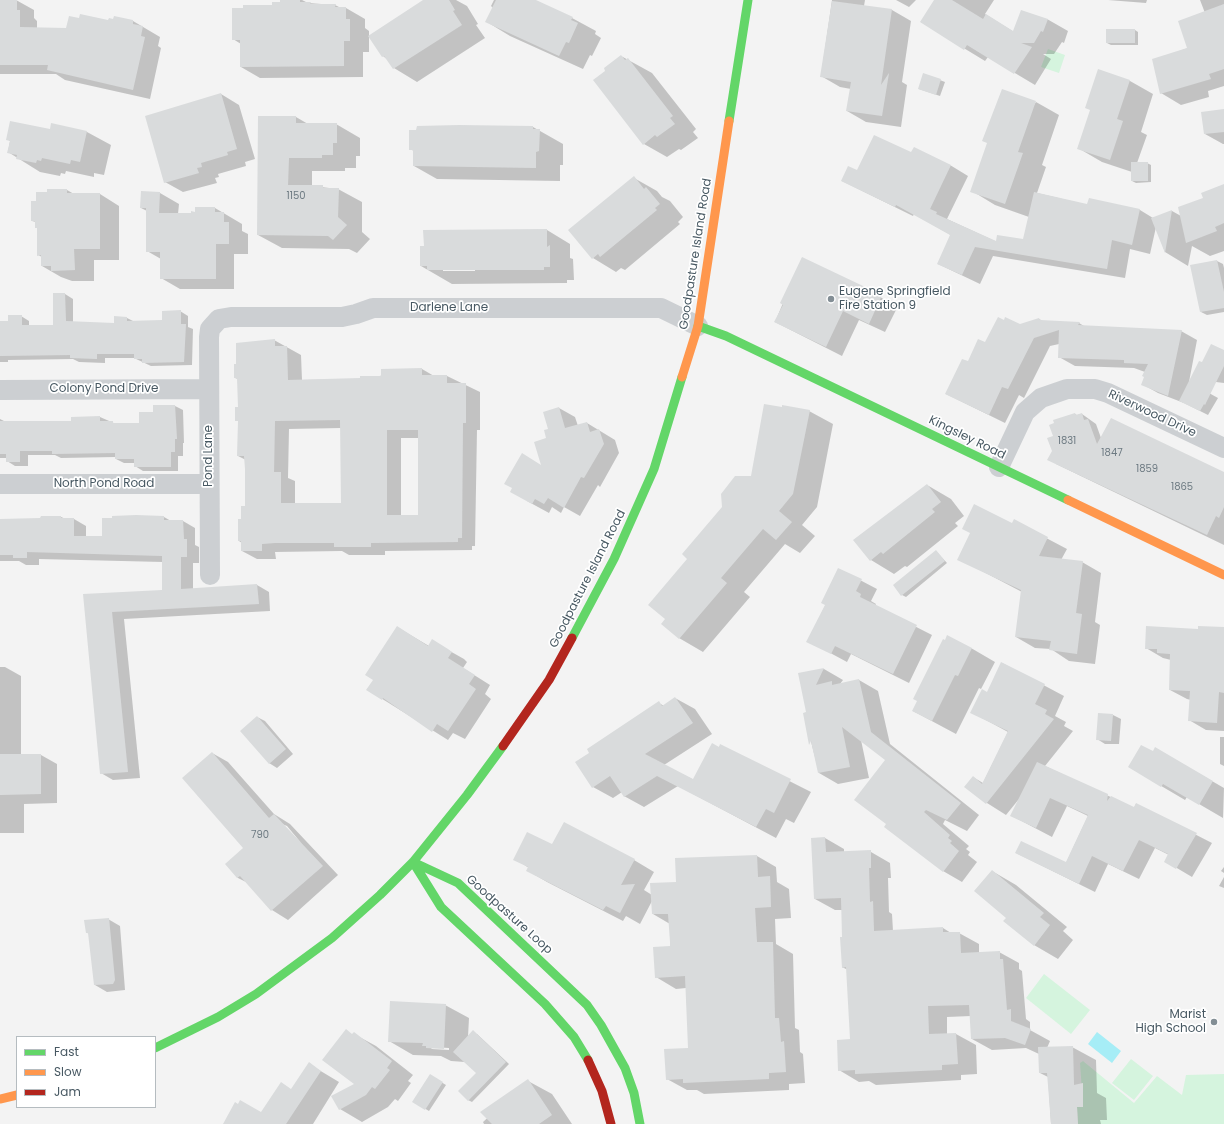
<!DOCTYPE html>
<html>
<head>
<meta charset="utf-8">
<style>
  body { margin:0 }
  #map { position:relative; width:1224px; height:1124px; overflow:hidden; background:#f3f3f3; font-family:Poppins,sans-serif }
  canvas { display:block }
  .legend { position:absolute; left:16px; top:1036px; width:140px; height:72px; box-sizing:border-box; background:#fff; border:1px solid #b5bcc0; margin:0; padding:5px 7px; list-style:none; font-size:12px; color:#475862 }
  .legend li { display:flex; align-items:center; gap:8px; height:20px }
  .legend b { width:20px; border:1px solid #b5bcc0 }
</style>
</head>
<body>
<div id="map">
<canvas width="1224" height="1124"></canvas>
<ul class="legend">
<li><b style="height:5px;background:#63d668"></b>Fast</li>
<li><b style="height:5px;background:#ff974d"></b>Slow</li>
<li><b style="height:5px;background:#b3261e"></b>Jam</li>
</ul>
</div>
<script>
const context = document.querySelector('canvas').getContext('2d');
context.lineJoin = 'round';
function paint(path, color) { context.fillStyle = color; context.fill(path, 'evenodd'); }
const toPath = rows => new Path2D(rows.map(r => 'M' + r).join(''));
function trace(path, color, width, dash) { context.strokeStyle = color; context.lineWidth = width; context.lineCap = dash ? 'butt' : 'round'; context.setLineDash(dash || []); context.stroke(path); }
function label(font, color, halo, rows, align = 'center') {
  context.font = font + ' Poppins,sans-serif'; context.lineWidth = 3.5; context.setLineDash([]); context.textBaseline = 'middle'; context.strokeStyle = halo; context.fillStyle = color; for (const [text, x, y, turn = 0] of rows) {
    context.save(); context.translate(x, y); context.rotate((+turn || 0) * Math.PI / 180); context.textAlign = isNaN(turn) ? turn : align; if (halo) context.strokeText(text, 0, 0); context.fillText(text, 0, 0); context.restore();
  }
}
const green = toPath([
  [1048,49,1065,55,1059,73,1041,67],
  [1044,974,1090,1010,1071,1034,1026,998],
  [1131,1059,1153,1076,1134,1100,1112,1083],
  [1083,1061,1134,1103,1157,1076,1182,1095,1186,1075,1224,1074,1224,1124,1078,1124,1077,1107,1083,1106,1080,1063]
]);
const water = toPath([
  [1097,1032,1121,1051,1112,1063,1088,1044]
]);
const shadow = toPath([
  [0,0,16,0,34,10,34,18,37,21,37,29,67,29,114,20,115,17,133,21,160,37,158,46,161,48,150,99,65,80,56,74,0,74],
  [281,0,302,0,308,3,335,5,341,8,346,8,365,19,365,28,369,31,369,52,363,52,363,77,260,78,241,67,241,44,233,39,273,6,281,3],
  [425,0,456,0,467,6,478,24,476,25,485,38,417,82,394,68,388,60,383,56],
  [494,0,533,0,572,18,596,31,595,34,601,38,592,56,590,55,583,69,510,36,487,22,493,8,491,6],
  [832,0,865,0,864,6,892,10,911,21,902,82,907,85,901,127,866,122,847,111,851,89,840,87,821,76],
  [896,0,916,0,909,7],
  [935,0,994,0,985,14,1014,32,1047,19,1068,31,1064,43,1062,42,1054,54,1043,54,1051,59,1035,85,988,57,985,61,921,22],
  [1108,0,1147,0,1146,3],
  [1200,0,1224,0,1224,86,1208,91,1209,97,1181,105,1161,93,1153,60,1188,48,1205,13],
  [1135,30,1138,32,1138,45,1111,45,1107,43],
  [621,56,652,73,696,129,693,132,698,138,681,150,679,149,667,157,644,144,607,71],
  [1099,70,1130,81,1153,94,1141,132,1147,135,1137,163,1147,163,1151,165,1151,182,1136,183,1132,181,1132,172,1102,162,1078,148,1091,110],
  [924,74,945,82,940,96,919,89],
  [221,94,239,105,255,159,245,162,246,166,218,174,219,177,215,178,217,183,183,192,165,182],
  [1036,102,1059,115,1042,165,1046,167,1037,193,1088,205,1090,199,1140,210,1153,218,1172,211,1181,216,1224,185,1224,251,1210,256,1192,246,1188,266,1165,252,1156,227,1150,254,1130,249,1125,278,993,256,980,284,938,264,951,235,914,214,913,216,842,181,857,172,912,153,950,165,968,176,947,219,997,242,1024,240,1029,217,995,205,972,191],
  [1224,110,1224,144,1223,144,1205,134],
  [296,117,308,124,336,124,360,138,360,156,356,156,356,168,345,168,345,171,312,171,312,186,338,189,362,202,362,232,370,239,357,253,349,249,282,248,258,235],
  [52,124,87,132,111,145,104,175,94,173,94,177,66,171,65,174,61,173,60,176,40,172,8,152,10,141,7,139,51,130],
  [533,127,563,144,563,165,560,165,560,181,437,179,414,166,414,151,410,149],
  [634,178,657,191,662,197,670,201,683,217,678,222,680,224,625,270,621,268,616,272,593,258],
  [67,190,74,194,100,194,119,206,119,260,94,260,94,281,72,281,61,277,42,266,42,257,38,255,38,228,36,222,32,221,37,202,48,193],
  [160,193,179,204,178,214,196,213,215,208,242,224,242,231,248,234,248,254,234,254,234,289,180,289,161,278,161,259,147,251,147,211,141,208],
  [547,230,570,244,570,258,573,259,574,280,567,280,567,283,452,284,421,266],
  [443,269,475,269,475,271,443,271],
  [802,258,898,306,885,332,859,320,842,356,775,322],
  [1217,261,1223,264,1224,268,1224,312,1207,315,1201,312],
  [54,294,65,294,73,299,73,323,115,324,115,318,127,318,135,322,163,321,180,311,188,316,188,327,193,329,192,365,151,366,134,358,105,358,105,363,79,362,73,359,8,360,8,362,0,362,0,322,9,322,21,316,29,321,29,326,54,326],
  [1039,319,1043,321,1079,323,1084,326,1181,331,1197,340,1189,382,1218,398,1208,415,1184,403,1158,393,1142,384,1146,377,1145,372,1134,368,1075,366,1059,357,1059,344,1050,346,1024,398,1019,395,1005,423,946,394,968,363,985,343,1020,325],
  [274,340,301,355,302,380,361,379,422,369,434,376,447,376,480,392,480,430,477,430,475,546,472,546,472,550,385,551,385,555,349,555,342,551,275,552,276,559,257,559,242,551,242,543,239,541,246,507,246,460,238,456,239,421,236,420,239,408,238,379,235,378],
  [341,428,342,504,295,504,295,481,288,478,289,429],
  [401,438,419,438,419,516,401,516],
  [1224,351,1224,383,1200,380,1202,364],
  [175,406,183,410,184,443,183,443,183,456,178,456,178,471,143,471,135,466,135,463,124,463,116,459,116,457,61,458,55,455,28,455,28,466,15,466,7,461,7,458,0,458,0,419,6,422,72,422,100,417,116,424,140,424,154,413],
  [559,408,575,417,578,426,587,423,615,440,619,453,600,487,598,485,580,516,564,507,561,513,552,507,549,513,527,501,542,467,550,429],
  [809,411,833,424,817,507,802,525,815,536,800,553,785,544,744,592,750,597,703,652,679,638,666,619,688,558,751,477],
  [1075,414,1077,415,1082,414,1096,424,1101,438,1224,473,1224,545,1056,464,1053,451,1054,436],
  [927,485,951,499,964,516,955,523,958,526,907,567,905,566,894,574,871,560,854,540],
  [61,517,66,519,74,519,86,526,86,537,103,537,164,517,171,521,183,521,195,528,195,545,199,547,199,563,193,563,193,589,257,585,269,592,270,611,124,619,140,778,113,780,101,773,84,595,163,591,163,562,39,559,39,565,26,565,19,561,0,561,0,519,41,519],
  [1014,521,1067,549,1061,560,1082,562,1101,573,1095,622,1100,625,1095,664,1069,661,1051,649,1035,648,1016,637,1022,592,959,559,1012,524],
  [936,551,947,563,906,597,902,595,894,585],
  [839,569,877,589,871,601,876,604,875,606,932,635,909,683,851,654,847,662,808,641,826,604],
  [397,627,429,646,448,650,464,659,467,662,463,668,490,685,485,694,491,699,465,739,453,733,448,740,368,690,374,680],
  [1224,628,1224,731,1206,730,1189,720,1191,700,1187,699,1170,690,1171,660,1163,658,1146,648,1199,630],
  [971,648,995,662,981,689,979,688,956,734,913,711,918,701],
  [1002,663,1064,696,1055,716,1066,722,1064,726,1073,731,1045,766,1134,808,1136,804,1212,843,1192,877,1165,861,1169,855,1155,848,1139,879,1108,864,1095,892,1016,853,1066,863,1088,816,1067,806,1052,837,1012,816,1019,799,1006,815,987,803,966,787,973,777,983,783,1008,732,971,712,988,693],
  [0,667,5,667,21,676,21,755,41,755,57,764,57,803,24,804,24,833,0,833],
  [824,669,843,680,840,684,859,680,878,691,890,744,979,815,967,831,945,820,943,824,969,846,966,849,970,852,968,855,977,862,962,882,943,871,887,760,861,740,869,778,838,784,819,773,804,714,807,713,799,674],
  [675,698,695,709,712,734,664,765,694,780,720,746,811,792,794,823,786,819,776,838,678,786,644,807,624,796,622,792,613,798,593,787,590,753,659,703,664,706],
  [1113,715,1121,719,1119,744,1105,744,1097,739],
  [257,717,265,721,293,754,277,768,269,763],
  [1220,737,1224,737,1224,766,1220,764],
  [212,753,228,762,274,814,290,824,338,875,288,920,272,910,248,883,238,878,226,864,244,848],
  [282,824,287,826,302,844],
  [1153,753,1179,762,1224,788,1223,818,1187,797,1185,800,1129,767],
  [825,838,844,849,844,852,871,852,890,863,891,878,888,878,889,912,892,914,893,931,943,928,951,933,959,933,979,944,979,953,999,952,1019,963,1019,969,1022,971,1026,1019,1030,1022,1030,1030,1050,1041,1047,1048,1072,1047,1096,1060,1097,1093,1106,1098,1107,1120,1100,1120,1101,1124,1051,1124,1048,1077,1040,1073,1039,1054,1026,1048,992,1050,972,1039,971,1016,947,1017,947,1034,956,1034,976,1045,977,1074,961,1075,961,1080,876,1085,869,1081,859,1082,839,1070,851,1040,848,970,842,967,842,910,835,910,815,899],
  [552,846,634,860,654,872,644,890,652,895,677,883,757,856,776,867,777,882,789,889,791,918,775,919,776,944,793,954,795,1028,799,1030,800,1052,803,1054,805,1083,789,1084,789,1090,704,1094,697,1090,687,1090,667,1079,689,1048,686,988,676,989,656,977,671,947,670,924,653,914,652,901,640,924,626,916,623,921,547,882,528,871,529,868,515,859],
  [1224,867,1224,873,1221,871],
  [992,871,1016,885,1067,927,1063,931,1073,940,1058,959,1034,945,1007,918],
  [1224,877,1224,888,1219,886],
  [108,919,120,926,125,990,107,992,95,985,89,934,86,932],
  [445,1005,469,1018,468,1037,477,1034,509,1064,472,1102,468,1100,477,1073,465,1062,451,1061,441,1056,413,1055,389,1041],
  [430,1047,449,1048,449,1050,432,1049],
  [354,1034,376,1046,413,1075,408,1081,411,1083,398,1101,395,1099,388,1107,362,1122,340,1109,355,1084],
  [309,1064,339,1082,313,1124,224,1124,261,1114,291,1090],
  [431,1076,446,1085,429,1111,414,1102],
  [528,1081,552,1094,572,1124,484,1124,483,1122]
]);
const building = toPath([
  [0,0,17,0,17,10,20,10,20,27,66,28,69,16,79,18,80,14,108,20,109,18,113,19,114,16,133,20,133,24,143,26,141,36,145,37,133,90,47,70,48,65,0,65],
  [280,0,300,0,300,2,311,2,310,4,336,4,335,7,346,7,346,19,350,19,350,41,344,41,344,66,240,67,240,40,232,40,232,8,243,8,243,5,272,5,272,2,280,2],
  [423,0,449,0,455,10,453,11,462,25,393,69,384,56,382,57,368,36],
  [496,0,536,0,573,17,571,20,578,23,569,43,566,42,559,56,485,22],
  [934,0,952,0,983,19,986,14,1013,31,1021,10,1048,19,1043,32,1041,31,1034,43,1021,43,1032,47,1014,74,967,45,964,50,920,22],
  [832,1,892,9,881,85,889,73,882,116,846,111,851,82,820,77],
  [1224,4,1224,69,1209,74,1211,79,1160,94,1152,59,1187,48,1178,21],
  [1106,29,1135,29,1135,43,1106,43],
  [621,55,625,60,628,58,673,116,670,118,675,124,657,137,655,135,643,145,593,80,605,71,604,68],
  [1098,69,1130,80,1117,119,1123,121,1110,160,1077,149,1090,110,1085,108],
  [923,73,941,79,936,95,918,89],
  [1002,89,1036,101,1018,152,1023,153,1005,204,970,192,987,143,982,141],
  [221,93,237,149,227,152,228,155,201,163,202,167,197,168,199,173,164,183,145,116],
  [1224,109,1224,132,1204,134,1201,112],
  [258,116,296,116,296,123,337,123,337,143,333,143,333,155,322,155,322,158,289,158,288,185,323,185,323,188,339,188,338,217,347,225,333,240,328,236,257,235],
  [10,121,50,129,51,123,87,131,80,162,71,160,70,164,42,158,41,161,37,160,36,163,16,159,17,155,7,153,10,141,6,140],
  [459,125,533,126,533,129,540,129,539,151,536,152,536,168,413,166,413,150,409,150,409,130,416,130,417,126],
  [874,135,911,152,914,147,951,165,930,209,937,212,936,214,996,241,997,235,1023,239,1034,192,1087,204,1089,198,1140,209,1132,245,1112,240,1107,269,975,247,962,275,937,264,950,235,896,205,895,207,841,181,848,166,857,170],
  [1131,162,1148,162,1148,181,1131,181],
  [634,176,644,189,646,187,660,204,655,208,657,210,600,257,598,254,592,259,568,230],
  [1224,184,1224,223,1215,227,1217,231,1186,243,1178,207,1203,198,1201,193],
  [47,189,67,189,67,193,100,193,100,249,74,249,75,270,51,271,51,266,41,266,41,255,37,256,37,228,35,228,35,221,31,221,31,201,36,201,36,192,47,192],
  [141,191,160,192,159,213,191,213,191,211,195,212,195,207,215,207,215,212,224,212,224,222,229,222,229,244,216,244,216,279,160,279,160,252,146,252,146,208,140,208],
  [1172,210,1165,253,1151,218],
  [547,229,547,247,550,245,550,267,544,267,544,270,427,270,427,266,420,266,420,246,424,246,423,230],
  [802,257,882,295,869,324,843,311,826,347,774,322,783,305,780,303],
  [1217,260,1224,292,1224,308,1200,312,1190,265],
  [53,293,65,293,66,321,114,323,114,316,127,317,127,321,162,320,162,311,181,310,181,324,186,324,184,362,142,363,142,359,134,359,134,354,97,354,97,359,70,358,70,355,0,356,0,321,8,321,8,315,22,315,22,325,53,325],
  [998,317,1004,320,1005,317,1020,324,1039,318,1040,320,1080,322,1078,325,1182,330,1168,396,1141,385,1144,377,1142,376,1148,364,1124,363,1124,360,1058,358,1059,330,1034,338,1008,389,1002,387,989,415,945,394,962,359,968,361,978,339,985,342],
  [275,339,275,346,287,346,288,380,360,378,360,376,381,376,381,369,422,368,422,375,447,375,447,383,466,383,466,423,463,423,462,538,458,538,458,542,371,543,371,547,334,547,334,543,275,543,262,544,262,551,241,551,241,541,238,541,238,519,241,519,241,506,245,506,245,469,244,456,237,456,238,421,235,421,235,407,238,407,237,378,234,378,234,364,236,364,236,343],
  [340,420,341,503,281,503,281,472,274,472,275,421],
  [387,430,418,430,418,515,387,515],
  [1211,344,1224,350,1224,366,1205,405,1204,404,1200,411,1179,401,1199,361,1202,362],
  [764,404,782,407,782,405,810,410,793,494,779,511,792,522,776,540,763,529,721,578,727,583,679,639,661,624,665,619,648,605,687,559,682,554,722,507,721,494,735,476,751,476],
  [153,405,175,405,177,439,175,439,175,452,171,452,171,467,134,467,134,459,115,459,115,453,52,454,52,451,20,451,20,462,6,462,6,454,0,454,0,421,71,421,71,417,100,416,100,421,113,421,113,423,139,423,139,412,153,412],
  [559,407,565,428,587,422,590,432,599,429,604,444,584,478,581,477,564,508,548,498,544,504,535,499,532,504,510,492,512,488,504,484,522,453,541,465,534,442,546,438,544,430,548,429,543,412],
  [1075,413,1076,415,1082,413,1084,420,1088,419,1097,444,1111,418,1224,472,1224,507,1219,518,1216,516,1207,535,1047,460,1052,451,1047,438,1053,436,1049,425,1054,423,1053,420],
  [927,484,941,502,932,509,935,512,883,554,881,552,870,561,853,540],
  [974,504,1012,523,1014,519,1048,537,1039,556,1083,561,1076,613,1082,614,1077,654,1049,650,1051,641,1015,637,1021,590,957,560,970,533,962,529],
  [136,515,164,516,164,520,183,520,184,539,187,539,187,557,181,557,181,589,257,584,259,604,112,612,128,772,100,774,83,594,162,590,162,556,27,552,27,558,13,558,13,555,0,555,0,519,40,518,41,516,61,516,61,518,74,518,74,536,102,536,102,518,112,518,112,516],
  [936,550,945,561,901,596,893,585],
  [838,568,862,579,856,591,861,594,860,597,917,625,893,674,835,646,831,654,806,642,825,605,821,603],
  [397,626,428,646,432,639,448,649,452,652,448,658,475,675,469,684,476,689,448,731,437,724,432,732,383,698,382,700,366,690,373,680,365,675],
  [1146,626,1198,629,1198,626,1224,627,1224,693,1219,692,1217,723,1188,721,1190,691,1169,690,1170,654,1157,653,1157,649,1145,649],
  [947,635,972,648,958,676,955,675,932,721,912,711,917,701,913,699,943,639,945,640],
  [1001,662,1045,684,1035,704,1047,710,1045,714,1054,719,986,804,964,787,973,776,982,784,1008,731,970,713,982,689,987,692],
  [824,668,816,685,832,681,832,685,859,679,871,732,961,803,947,820,926,810,924,812,950,835,948,838,952,841,950,843,959,851,943,872,884,827,886,824,854,800,885,760,842,727,850,767,818,773,811,741,809,745,803,713,806,712,798,673],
  [675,697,693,723,645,754,693,779,712,743,719,747,720,744,791,779,774,813,766,809,756,827,657,776,624,797,610,776,592,788,575,762,589,753,587,749,659,701,662,706],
  [1098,713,1113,714,1111,741,1096,740],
  [257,716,286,749,269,764,240,731],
  [1141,745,1153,751,1155,747,1213,781,1199,805,1163,784,1161,787,1128,767],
  [212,752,269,818,274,814,323,866,271,911,240,876,237,878,225,864,243,848,182,778],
  [0,754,41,754,41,794,0,795],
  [1037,762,1108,794,1107,801,1111,796,1134,807,1136,803,1197,833,1176,869,1164,862,1168,854,1139,840,1123,871,1092,856,1079,884,1015,853,1021,841,1066,862,1088,815,1050,798,1036,828,1010,816],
  [564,822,635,859,621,885,635,884,620,913,606,906,603,910,526,871,528,867,513,860,527,832,552,844],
  [825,837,826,852,871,850,871,868,869,868,870,902,873,901,874,931,943,927,943,932,960,932,961,953,1000,951,1000,959,1003,959,1007,1010,1011,1009,1011,1021,1031,1029,1025,1045,1005,1038,971,1039,969,1005,928,1006,929,1034,956,1033,958,1064,942,1065,942,1070,855,1074,855,1070,838,1071,837,1040,850,1039,846,967,842,968,840,937,842,937,841,898,814,899,811,838],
  [757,855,758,877,770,876,771,907,755,908,757,942,773,942,775,1018,779,1018,781,1042,784,1041,786,1072,769,1073,769,1079,683,1083,683,1079,666,1080,664,1049,688,1048,685,976,655,978,653,947,670,946,670,942,668,914,652,914,650,883,676,882,675,858],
  [992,870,1044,913,1040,917,1050,925,1034,946,1003,921,1006,918,974,891],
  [109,918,115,980,113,984,94,985,88,933,86,933,84,920],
  [390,1001,446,1004,444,1049,426,1048,426,1046,422,1046,423,1043,388,1042],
  [346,1029,352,1034,354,1032,392,1061,387,1068,390,1070,375,1089,372,1087,366,1095,339,1110,331,1096,354,1084,322,1060],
  [473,1030,506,1062,468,1101,458,1091,476,1073,453,1052],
  [1073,1046,1074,1085,1083,1083,1083,1107,1077,1107,1078,1124,1051,1124,1047,1073,1039,1073,1038,1047],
  [309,1062,321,1071,286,1124,223,1124,235,1102,238,1104,240,1100,261,1112,281,1082,291,1089],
  [430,1074,443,1082,425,1110,412,1102],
  [528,1079,552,1115,539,1124,492,1124,480,1112]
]);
const street = toPath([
  [0,390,209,389],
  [999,467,1025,412,1041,398,1067,389,1095,389,1108,393,1224,448],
  [0,484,209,484],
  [210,575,209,337,210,329,219,319,231,317,342,317,356,314,373,308,661,308,698,326]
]);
const fast = toPath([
  [729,121,748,0],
  [698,326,726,336,1068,500],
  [572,638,614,559,654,469,682,377],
  [413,862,458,883,587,1005,601,1025,625,1068,634,1093,640,1124],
  [413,862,441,907,545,1004,574,1037,588,1060],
  [155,1048,218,1017,256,994,332,938,380,895,413,862,467,795,503,746]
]);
const slow = toPath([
  [682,377,698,326,729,121],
  [1068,500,1224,575],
  [0,1099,17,1095]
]);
const jam = toPath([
  [503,746,549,680,572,638],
  [588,1060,602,1091,611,1124]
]);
const markers = [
  [831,299,4,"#838e95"],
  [1214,1022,4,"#838e95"]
];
const numberNames = [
  ["1150",296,196],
  ["1831",1067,441],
  ["1847",1112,453],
  ["1859",1147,469],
  ["1865",1182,487],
  ["790",260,835]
];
const streetNames = [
  ["Goodpasture Island Road",696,254,-81],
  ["Darlene Lane",449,308],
  ["Colony Pond Drive",104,389],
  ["Riverwood Drive",1152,414,25],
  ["Kingsley Road",967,438,26],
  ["Pond Lane",209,456,-90],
  ["North Pond Road",104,484],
  ["Goodpasture Island Road",588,579,-63],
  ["Goodpasture Loop",509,915,42]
];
const poiNames = [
  ["Eugene Springfield",839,292],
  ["Fire Station 9",839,306],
  ["Marist",1206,1015,"right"],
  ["High School",1206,1029,"right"]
];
paint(green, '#d5f4de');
paint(water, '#a6edf6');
paint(shadow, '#0003');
paint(building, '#d9dbdc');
trace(street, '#cccfd2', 20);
trace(fast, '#63d668', 9);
trace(slow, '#ff974d', 9);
trace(jam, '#b3261e', 9);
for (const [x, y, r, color] of markers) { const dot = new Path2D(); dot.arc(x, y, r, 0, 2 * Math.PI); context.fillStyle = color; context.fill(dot); trace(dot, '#fff', 1.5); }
label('10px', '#6d7a82', null, numberNames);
label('12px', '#475862', '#fff', streetNames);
label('12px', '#475862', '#fff', poiNames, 'left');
</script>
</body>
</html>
